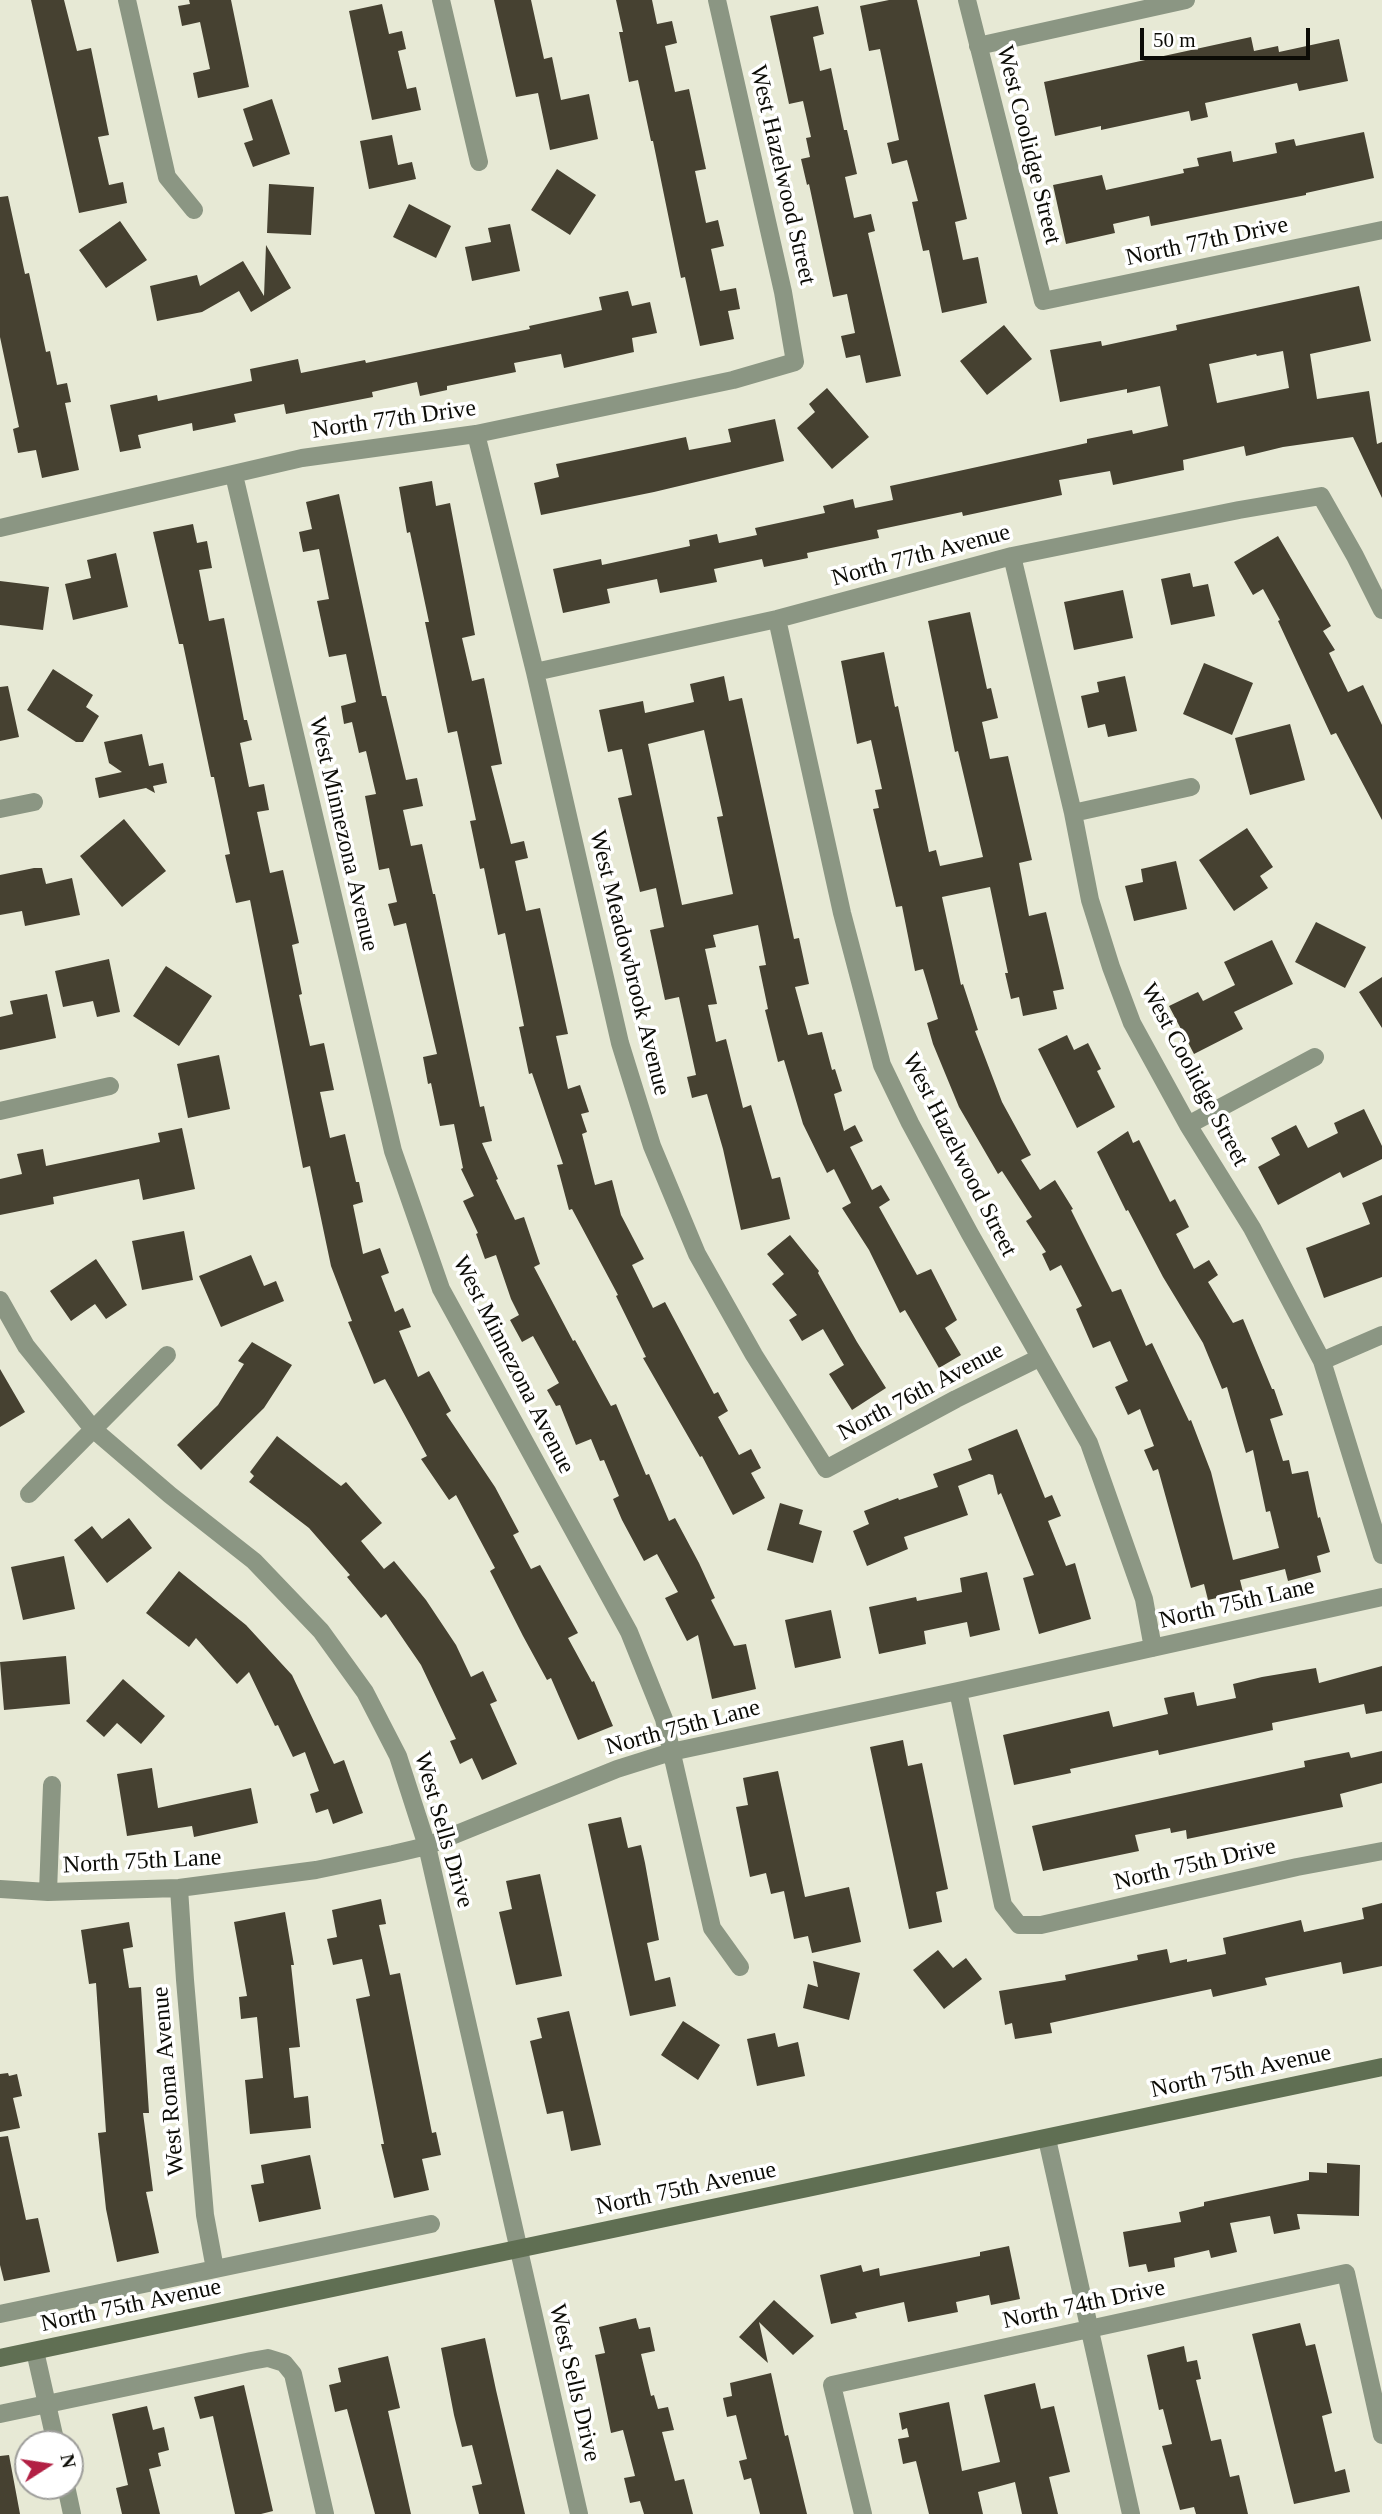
<!DOCTYPE html>
<html>
<head>
<meta charset="utf-8">
<style>
  body { margin:0 }
  #map { position:relative; width:1382px; height:2514px; overflow:hidden; background:#e7e9d5; font-family:Georgia,serif }
  canvas { display:block }
  .north { position:absolute; left:14px; top:2430px; width:70px; height:70px; box-sizing:border-box; background:#fff; border:2px solid #9e9e9b; border-radius:50%; rotate:78deg; font-size:19px; font-weight:700; line-height:28px; text-align:center; color:#0c0c06 }
  .north::after { content:''; display:block; margin:auto; width:24px; height:32px; background:#b22044; clip-path:polygon(50% 0,100% 100%,50% 72%,0 100%) }
  .scale { position:absolute; left:1140px; top:28px; width:170px; height:32px; box-sizing:border-box; border:4px solid #0c0c06; border-top:0; padding-left:9px; font-size:21px; line-height:24px; white-space:nowrap; color:#0c0c06; -webkit-text-stroke:5px #fff; paint-order:stroke }
</style>
</head>
<body>
<div id="map">
<canvas width="1382" height="2514"></canvas>
<div class="north">N</div>
<div class="scale">50 m</div>
</div>
<script>
const context = document.querySelector('canvas').getContext('2d');
context.lineJoin = 'round';
function paint(path, color) { context.fillStyle = color; context.fill(path, 'evenodd'); }
const toPath = rows => new Path2D(rows.map(r => 'M' + r).join(''));
function trace(path, color, width, dash) { context.strokeStyle = color; context.lineWidth = width; context.lineCap = dash ? 'butt' : 'round'; context.setLineDash(dash || []); context.stroke(path); }
function label(font, color, halo, rows, align = 'center') {
  context.font = font + ' Georgia,serif'; context.lineWidth = 7; context.setLineDash([]); context.textBaseline = 'middle'; context.strokeStyle = halo; context.fillStyle = color; for (const [text, x, y, turn = 0] of rows) {
    context.save(); context.translate(x, y); context.rotate((+turn || 0) * Math.PI / 180); context.textAlign = isNaN(turn) ? turn : align; if (halo) context.strokeText(text, 0, 0); context.fillText(text, 0, 0); context.restore();
  }
}
const building = toPath([
  [31,0,64,0,77,51,91,48,109,135,98,137,109,185,123,182,127,203,79,213],
  [189,0,231,0,249,87,198,98,193,73,210,69,200,22,182,26,178,6,190,4],
  [494,0,531,0,544,59,552,57,561,100,589,94,598,139,550,150,538,93,516,97],
  [616,0,652,0,657,24,672,21,677,43,665,46,675,92,689,89,706,169,695,171,706,223,718,220,724,246,711,249,720,291,736,288,740,309,728,311,734,339,700,346,685,277,681,278,653,141,651,141,638,80,629,82,619,32,623,32],
  [889,0,917,0,967,219,955,222,963,260,978,257,987,303,942,313,929,250,923,251,912,202,918,201,907,160,892,164,887,143,899,140,880,49,869,51,860,6],
  [382,4,389,34,402,31,406,49,398,51,407,89,416,87,421,110,372,120,349,11],
  [818,6,824,34,813,37,820,71,831,68,844,130,847,130,857,174,845,177,854,218,871,214,875,231,868,233,901,376,866,383,860,355,846,358,841,336,855,333,847,294,833,297,809,184,807,185,801,159,810,157,806,138,811,137,803,101,789,104,770,16],
  [1251,37,1254,51,1278,46,1279,52,1339,39,1348,81,1299,91,1297,83,1205,103,1208,117,1191,121,1189,111,1101,130,1101,126,1055,136,1044,82],
  [272,99,290,154,253,167,244,143,253,140,243,109],
  [1364,132,1374,178,1306,193,1306,195,1151,226,1149,216,1113,224,1115,233,1066,244,1053,185,1102,175,1106,190,1184,173,1183,169,1199,166,1197,158,1231,151,1233,162,1277,153,1275,143,1294,139,1296,146],
  [392,135,398,165,412,162,416,179,369,189,360,141],
  [557,169,596,195,570,235,531,210],
  [269,184,314,187,311,235,267,233],
  [8,196,25,274,29,273,46,352,50,351,57,385,67,383,71,402,65,403,79,470,42,478,36,450,18,453,13,429,19,427,0,337,0,197],
  [409,204,451,226,436,258,393,237],
  [120,221,147,260,106,288,79,250],
  [510,224,520,271,472,281,465,247,491,242,488,228],
  [266,245,291,288,251,312,239,291,202,312,157,321,150,286,197,275,200,286,243,261,264,296],
  [1359,286,1371,341,1310,354,1317,399,1369,391,1377,444,1382,442,1382,498,1353,437,1283,447,1246,456,1244,446,1183,460,1184,470,1113,485,1110,471,1059,480,1062,495,963,516,962,512,877,530,879,538,807,553,808,558,764,567,762,559,714,569,717,582,660,593,657,579,607,589,610,603,563,613,553,569,601,559,602,565,690,546,689,540,717,534,719,543,757,535,755,528,825,513,823,506,853,499,855,508,893,500,890,486,1087,443,1087,439,1132,430,1133,434,1168,426,1160,386,1127,393,1127,389,1060,402,1050,350,1101,341,1102,346,1177,330,1176,325],
  [1283,351,1289,388,1217,403,1209,364,1256,354,1257,356],
  [628,291,632,306,650,302,657,333,632,338,634,352,564,368,561,354,514,363,516,372,447,386,447,390,420,396,417,382,372,392,373,397,286,414,284,404,234,414,236,422,193,431,192,423,138,435,141,448,120,452,110,405,157,395,158,401,252,381,250,369,298,359,301,373,365,360,366,363,530,329,529,326,602,310,599,297],
  [1004,325,1032,359,987,395,960,361],
  [827,388,869,437,832,469,797,428,815,412,809,404],
  [775,419,784,461,654,492,541,515,534,483,559,477,556,464,686,437,689,450,731,442,728,429],
  [432,481,436,506,450,503,475,635,462,638,472,681,484,678,502,764,491,766,511,844,524,841,528,858,515,861,526,911,540,908,568,1034,556,1036,568,1089,580,1085,589,1112,581,1114,587,1132,582,1134,595,1185,612,1180,621,1215,644,1259,632,1265,653,1308,665,1302,714,1394,718,1392,728,1411,718,1417,739,1455,751,1449,761,1468,751,1473,765,1498,733,1515,702,1456,700,1457,643,1358,646,1357,616,1296,618,1295,572,1209,569,1210,557,1165,563,1164,532,1073,529,1074,519,1027,524,1026,505,933,498,935,484,868,480,869,470,821,476,820,457,731,448,733,425,622,429,622,410,532,407,533,399,487],
  [339,494,382,696,386,696,406,780,417,778,423,806,403,810,411,846,422,844,433,894,435,894,480,1107,484,1106,492,1141,482,1143,498,1179,496,1180,515,1220,524,1217,540,1264,534,1267,573,1341,575,1340,611,1406,616,1404,646,1475,649,1474,669,1521,675,1518,699,1563,715,1598,711,1600,734,1646,746,1644,756,1689,712,1699,698,1635,687,1641,665,1598,678,1592,657,1554,644,1561,622,1520,613,1499,619,1496,604,1460,600,1461,591,1439,576,1445,560,1405,556,1406,547,1390,559,1383,533,1336,522,1342,510,1320,519,1315,511,1299,496,1255,485,1259,476,1234,478,1233,463,1201,474,1196,461,1169,463,1168,454,1124,440,1126,431,1083,428,1084,423,1057,437,1054,406,923,394,926,388,904,397,902,389,868,379,870,365,796,376,794,366,751,359,753,352,722,344,724,341,706,356,702,346,654,329,657,317,601,329,599,319,549,303,552,299,532,312,529,306,502],
  [193,524,197,543,207,541,212,568,199,570,209,621,224,618,244,720,247,720,252,740,240,743,249,787,264,784,269,810,257,812,270,873,283,870,299,943,292,945,302,994,299,995,310,1046,324,1043,334,1090,320,1092,330,1138,345,1134,356,1182,359,1182,363,1202,353,1205,363,1254,380,1248,389,1273,381,1276,395,1312,403,1308,411,1327,399,1331,418,1377,429,1371,451,1411,446,1414,495,1487,519,1532,513,1535,531,1569,540,1565,578,1633,568,1638,592,1682,594,1681,613,1726,578,1740,551,1678,547,1680,523,1636,490,1571,495,1568,456,1495,449,1500,421,1459,427,1456,385,1379,374,1384,348,1322,352,1321,331,1266,310,1166,303,1168,250,900,236,903,225,855,230,854,214,777,211,777,183,644,179,644,153,532],
  [1278,536,1331,626,1323,631,1335,650,1329,653,1348,692,1363,685,1382,725,1382,820,1336,733,1331,735,1278,621,1280,620,1263,589,1253,595,1234,562],
  [116,553,128,607,73,620,65,584,91,578,87,560],
  [1190,573,1193,587,1208,584,1215,616,1171,625,1161,579],
  [0,581,49,587,43,630,0,625],
  [1123,590,1133,638,1074,650,1064,602],
  [970,612,987,689,991,688,998,718,982,722,990,759,1008,756,1032,860,1019,863,1029,916,1046,912,1064,989,1053,991,1057,1009,1023,1016,1019,997,1011,999,1005,973,1008,973,990,887,942,897,961,985,963,984,978,1030,975,1031,1002,1102,1031,1155,1021,1160,1040,1190,1055,1180,1073,1209,1071,1210,1112,1292,1121,1289,1146,1346,1152,1343,1189,1421,1191,1420,1211,1472,1233,1560,1279,1548,1270,1511,1266,1512,1253,1450,1246,1453,1227,1387,1222,1389,1203,1343,1163,1277,1128,1210,1126,1211,1097,1152,1128,1131,1133,1143,1139,1140,1170,1202,1175,1199,1189,1227,1176,1234,1194,1269,1209,1260,1218,1275,1208,1282,1233,1323,1243,1319,1272,1389,1274,1389,1283,1415,1270,1419,1283,1461,1289,1460,1292,1474,1308,1471,1318,1518,1320,1517,1330,1552,1317,1556,1321,1572,1288,1581,1285,1569,1240,1580,1243,1592,1208,1600,1204,1584,1191,1588,1158,1469,1153,1471,1144,1450,1154,1446,1140,1409,1128,1415,1115,1387,1128,1381,1110,1341,1093,1348,1076,1309,1082,1306,1061,1265,1050,1271,1042,1254,1046,1252,1026,1221,1032,1217,1002,1171,998,1174,959,1107,933,1044,927,1023,938,1019,923,969,915,971,902,906,896,907,873,809,879,808,875,790,882,789,871,740,857,744,841,661,884,652,895,707,898,706,929,852,936,850,940,866,983,857,958,751,955,752,928,621],
  [1204,663,1253,683,1232,735,1183,714],
  [53,669,93,695,86,707,99,716,83,742,76,742,27,710],
  [724,676,729,701,742,698,794,939,799,938,809,984,795,987,808,1035,822,1032,832,1070,835,1069,842,1091,834,1094,844,1131,855,1125,863,1141,850,1147,872,1190,881,1185,890,1200,879,1207,917,1275,931,1269,957,1320,945,1328,961,1355,939,1368,905,1310,900,1313,869,1250,842,1208,851,1203,834,1169,827,1173,803,1124,784,1060,778,1062,765,1010,768,1009,759,966,766,965,758,925,713,935,716,947,705,949,717,1004,708,1005,716,1042,726,1039,743,1108,751,1105,772,1179,780,1177,790,1219,741,1230,723,1149,707,1094,692,1098,687,1077,696,1075,679,997,665,1000,650,930,664,927,656,888,640,892,618,798,632,795,622,749,608,752,599,710,643,701,645,713,694,702,690,684],
  [704,730,723,816,717,817,733,894,682,905,648,744],
  [1125,676,1137,731,1108,737,1105,724,1088,728,1081,696,1099,692,1097,682],
  [8,686,19,737,0,741,0,687],
  [1290,724,1305,780,1250,795,1235,738],
  [142,734,149,766,163,763,167,783,153,786,155,793,146,788,99,798,95,778,122,772,109,763,104,742],
  [124,819,166,871,122,907,80,856],
  [1247,828,1273,867,1260,876,1268,888,1234,911,1199,860],
  [1176,861,1187,909,1134,921,1125,886,1143,882,1141,869],
  [34,868,42,868,46,884,72,878,80,915,25,926,22,911,0,915,0,875],
  [1316,922,1366,947,1345,988,1295,962],
  [1272,940,1293,984,1234,1012,1243,1029,1194,1054,1169,1006,1198,992,1203,1001,1235,985,1224,962],
  [109,959,120,1012,97,1017,93,1001,63,1007,55,971],
  [166,966,212,996,179,1046,133,1016],
  [1382,977,1382,1028,1359,992],
  [47,994,56,1038,0,1050,0,1017,13,1014,10,1001],
  [1067,1035,1074,1050,1088,1043,1101,1069,1097,1071,1115,1107,1077,1128,1038,1049],
  [219,1055,230,1109,188,1118,177,1064],
  [1364,1109,1382,1146,1382,1159,1343,1178,1340,1172,1278,1205,1258,1167,1280,1155,1271,1138,1296,1125,1308,1148,1338,1133,1334,1123],
  [182,1128,195,1189,143,1200,139,1179,53,1197,54,1204,0,1215,0,1179,22,1174,17,1154,43,1149,46,1166,160,1142,158,1133],
  [1382,1195,1382,1277,1324,1298,1306,1248,1370,1224,1362,1203],
  [184,1231,193,1280,142,1290,132,1241],
  [790,1235,819,1271,818,1273,857,1342,886,1388,852,1410,829,1374,844,1365,823,1329,802,1341,789,1320,797,1315,772,1284,784,1274,767,1254],
  [251,1255,264,1286,276,1281,284,1301,221,1327,199,1276],
  [96,1259,127,1305,106,1319,95,1304,71,1321,50,1291],
  [252,1342,292,1365,264,1408,201,1470,177,1445,218,1405,244,1364,238,1361],
  [0,1369,25,1412,0,1427],
  [1017,1429,1045,1498,1052,1495,1061,1516,1048,1521,1066,1566,1075,1563,1091,1619,1039,1634,1023,1578,1034,1575,1001,1493,998,1495,993,1475,989,1474,958,1486,968,1515,904,1537,908,1549,867,1566,853,1531,869,1524,864,1511,898,1498,899,1500,938,1487,933,1474,972,1460,968,1449],
  [277,1436,341,1486,346,1482,382,1523,361,1541,384,1569,394,1561,426,1600,456,1645,471,1677,483,1671,497,1701,490,1704,517,1764,482,1780,472,1758,460,1764,450,1741,456,1739,421,1665,386,1614,381,1618,347,1577,350,1575,309,1528,249,1482,254,1476,250,1472],
  [780,1503,803,1510,799,1524,822,1531,813,1563,767,1550],
  [129,1518,152,1548,107,1583,74,1540,92,1526,102,1539],
  [64,1556,75,1609,23,1620,11,1567],
  [179,1571,246,1625,292,1675,334,1764,344,1760,363,1813,333,1824,328,1809,316,1813,310,1794,319,1791,305,1752,293,1757,278,1725,275,1726,249,1672,237,1684,196,1638,189,1647,146,1613],
  [987,1572,1000,1630,970,1637,967,1622,924,1631,926,1644,879,1654,869,1607,916,1597,917,1601,962,1592,960,1578],
  [831,1610,841,1658,795,1668,785,1620],
  [66,1656,70,1704,4,1710,0,1662],
  [1382,1666,1382,1711,1366,1714,1364,1704,1272,1723,1273,1730,1159,1755,1158,1750,1070,1769,1071,1773,1014,1785,1003,1735,1109,1711,1113,1727,1168,1714,1164,1698,1194,1692,1197,1706,1236,1698,1233,1684,1262,1677,1316,1668,1319,1683],
  [123,1679,165,1716,141,1744,117,1723,104,1737,86,1721],
  [903,1740,908,1766,922,1763,948,1889,936,1892,942,1922,909,1929,870,1747],
  [1382,1751,1382,1783,1340,1794,1343,1807,1187,1839,1186,1830,1171,1833,1170,1828,1135,1835,1139,1851,1043,1871,1032,1826,1305,1767,1304,1761,1349,1752,1351,1758],
  [152,1768,158,1808,251,1788,258,1823,194,1837,192,1826,127,1836,117,1774],
  [778,1771,805,1897,849,1887,861,1942,812,1953,808,1936,794,1939,784,1891,771,1894,766,1873,750,1877,736,1807,748,1805,743,1778],
  [621,1817,628,1848,641,1845,645,1863,659,1940,647,1943,655,1981,670,1977,676,2006,630,2016,588,1824],
  [540,1874,562,1976,516,1985,499,1912,512,1909,506,1881],
  [381,1899,386,1924,379,1925,390,1975,400,1973,432,2133,436,2132,441,2155,422,2159,429,2190,394,2198,381,2144,384,2144,356,1999,370,1996,362,1959,333,1965,327,1939,337,1937,332,1910],
  [1382,1903,1382,1966,1343,1974,1341,1962,1265,1978,1267,1985,1213,1997,1211,1989,1050,2023,1052,2033,1015,2039,1012,2023,1005,2025,999,1991,1066,1980,1065,1975,1138,1960,1137,1955,1167,1949,1170,1963,1187,1959,1187,1962,1226,1954,1223,1938,1301,1920,1304,1932,1364,1919,1362,1908],
  [285,1912,294,1965,291,1965,300,2047,289,2048,294,2098,308,2096,311,2128,250,2134,245,2080,263,2078,257,2017,241,2019,239,1997,247,1996,234,1922],
  [129,1922,133,1947,123,1949,129,1988,141,1987,149,2113,143,2113,153,2191,146,2192,159,2253,117,2262,106,2209,98,2133,106,2132,96,1983,89,1984,81,1930],
  [938,1950,953,1968,966,1958,982,1979,944,2009,913,1970],
  [813,1961,860,1973,849,2020,803,2008,808,1984,818,1987],
  [569,2011,601,2145,571,2151,563,2111,547,2114,530,2041,542,2038,537,2018],
  [683,2021,720,2045,698,2080,661,2055],
  [775,2033,778,2047,798,2042,805,2076,757,2086,747,2039],
  [8,2073,9,2076,17,2074,22,2096,13,2098,20,2128,0,2132,0,2074],
  [8,2136,26,2220,38,2218,50,2272,4,2281,0,2265,0,2137],
  [310,2155,321,2209,259,2222,251,2185,264,2183,261,2165],
  [1327,2163,1360,2165,1359,2216,1297,2214,1300,2229,1274,2234,1270,2216,1230,2223,1237,2252,1211,2258,1209,2250,1174,2258,1175,2267,1148,2272,1146,2264,1129,2267,1123,2232,1181,2222,1179,2212,1204,2206,1204,2202,1309,2180,1309,2172,1327,2173],
  [1009,2246,1020,2299,991,2305,989,2295,956,2302,958,2312,908,2322,904,2302,855,2313,857,2318,831,2324,820,2275,861,2265,863,2272,879,2268,880,2276,980,2256,980,2252],
  [774,2300,814,2336,793,2355,759,2322,768,2363,739,2337],
  [636,2318,639,2329,650,2327,655,2351,641,2354,651,2396,654,2395,658,2409,668,2407,674,2430,662,2432,675,2481,684,2479,693,2514,644,2514,640,2501,630,2503,624,2478,635,2476,623,2430,611,2433,595,2355,605,2353,599,2327],
  [1300,2323,1306,2346,1315,2344,1332,2413,1322,2416,1335,2472,1345,2469,1350,2492,1294,2504,1252,2334],
  [485,2338,496,2390,525,2514,479,2514,472,2486,482,2484,472,2445,462,2447,454,2415,441,2348],
  [1184,2346,1187,2362,1197,2360,1201,2379,1196,2380,1211,2441,1221,2439,1230,2477,1239,2475,1248,2514,1196,2514,1194,2507,1180,2510,1162,2446,1172,2444,1163,2409,1159,2410,1147,2355],
  [388,2356,400,2408,388,2411,411,2514,375,2514,347,2409,335,2412,329,2385,341,2382,338,2368],
  [771,2373,785,2436,788,2435,807,2514,760,2514,751,2478,744,2480,739,2461,747,2459,736,2415,727,2417,723,2398,732,2396,730,2383],
  [1035,2383,1041,2409,1054,2406,1070,2472,1049,2477,1058,2514,1022,2514,1015,2482,978,2492,983,2514,929,2514,916,2461,903,2464,898,2439,909,2437,907,2428,902,2430,899,2413,949,2402,962,2471,1000,2462,984,2395],
  [244,2385,273,2511,261,2514,235,2514,213,2416,200,2419,194,2397],
  [147,2406,153,2430,164,2427,169,2450,158,2453,161,2466,149,2469,160,2514,122,2514,116,2488,128,2485,112,2414],
  [9,2455,20,2514,0,2514,0,2456]
]);
const street = toPath([
  [127,0,167,177,194,210],
  [441,0,479,162],
  [967,0,1043,301,1382,230],
  [978,46,1186,0],
  [476,434,535,672,620,1043,652,1146,697,1254,754,1355,826,1469,956,1399,1039,1358],
  [234,475,393,1151,441,1289,629,1632,664,1719,712,1928,740,1967],
  [0,528,302,458,476,434,733,380,795,362,783,292,717,0],
  [1012,556,1073,813,1090,900,1111,967,1132,1023,1188,1125,1252,1228,1322,1361,1382,1555],
  [777,619,842,913,882,1065,910,1123,970,1234,1089,1443,1144,1599,1153,1648],
  [535,672,777,619,1012,556,1239,510,1321,496,1355,556,1382,610],
  [0,809,34,802],
  [1073,813,1191,787],
  [0,1111,110,1086],
  [1188,1125,1315,1057],
  [0,1300,26,1346,93,1429,170,1495,254,1561,321,1631,365,1692,398,1756,427,1846,579,2514],
  [1322,1361,1382,1335],
  [29,1494,167,1355],
  [958,1691,1003,1905,1019,1925,1041,1925,1297,1867,1382,1851],
  [179,1888,185,1980,205,2215,215,2269],
  [0,1889,48,1892,179,1888,316,1870,393,1854,427,1846,617,1769,671,1752,958,1691,1382,1597],
  [48,1892,52,1785],
  [1047,2139,1131,2514],
  [0,2314,431,2224],
  [35,2351,56,2444],
  [0,2414,251,2361,268,2358,284,2363,293,2374,325,2514],
  [66,2486,72,2514],
  [863,2514,832,2385,1346,2273,1382,2435]
]);
const secondary = toPath([
  [0,2358,1382,2067]
]);
const streetNames = [
  ["West Coolidge Street",1028,145,76],
  ["West Hazelwood Street",782,175,77],
  ["North 77th Drive",1207,242,-12],
  ["North 77th Drive",394,420,-8],
  ["North 77th Avenue",921,556,-15],
  ["West Minnezona Avenue",343,834,77],
  ["West Meadowbrook Avenue",629,963,76],
  ["West Coolidge Street",1194,1075,62],
  ["West Hazelwood Street",959,1155,63],
  ["West Minnezona Avenue",513,1365,63],
  ["North 76th Avenue",921,1392,-28],
  ["North 75th Lane",1237,1604,-13],
  ["North 75th Lane",683,1728,-15],
  ["West Sells Drive",443,1830,74],
  ["North 75th Lane",142,1862,-3],
  ["North 75th Drive",1195,1865,-13],
  ["North 75th Avenue",1241,2072,-12],
  ["West Roma Avenue",169,2081,-95],
  ["North 75th Avenue",686,2189,-12],
  ["North 74th Drive",1084,2305,-12],
  ["North 75th Avenue",131,2306,-12],
  ["West Sells Drive",574,2383,77]
];
paint(building, '#464131');
trace(street, '#8b9683', 18);
trace(secondary, '#606f53', 18);
label('24px', '#0c0c06', '#fff', streetNames);
</script>
</body>
</html>
